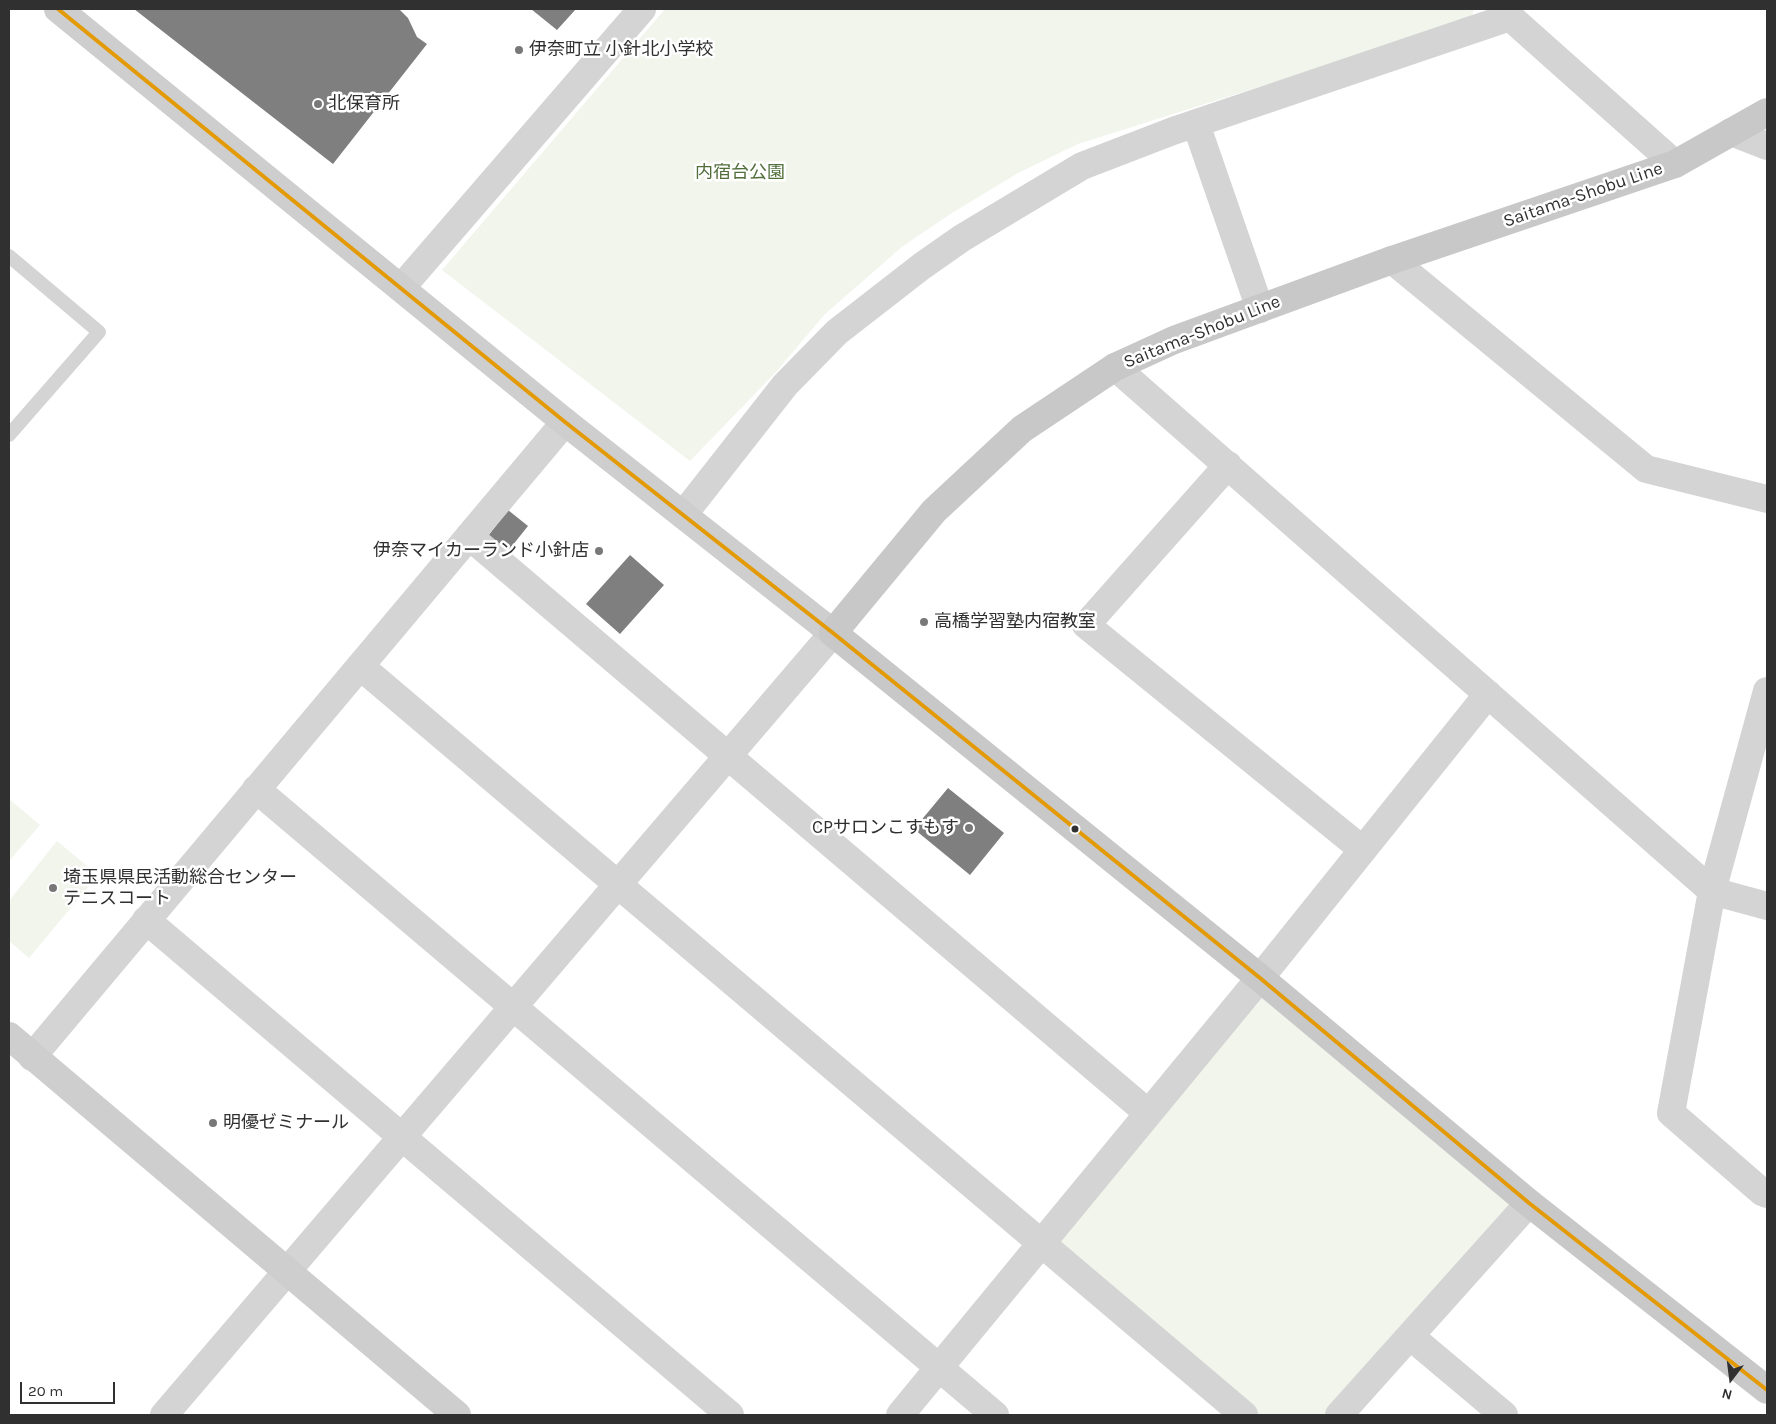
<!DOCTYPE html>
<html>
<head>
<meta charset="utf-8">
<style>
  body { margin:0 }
  #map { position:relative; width:1776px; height:1424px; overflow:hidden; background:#fff; font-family:Karla,sans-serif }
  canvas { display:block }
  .frame { position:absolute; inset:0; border:10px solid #303030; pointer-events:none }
  .north { position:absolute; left:1706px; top:1354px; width:50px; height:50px; -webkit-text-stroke:4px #fff; paint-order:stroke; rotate:195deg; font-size:14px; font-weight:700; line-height:20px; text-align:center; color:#303030 }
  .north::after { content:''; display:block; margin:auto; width:18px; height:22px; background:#303030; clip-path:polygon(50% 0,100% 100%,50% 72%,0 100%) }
  .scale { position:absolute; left:20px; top:1382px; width:95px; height:22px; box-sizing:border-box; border:2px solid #303030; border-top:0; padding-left:6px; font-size:15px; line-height:18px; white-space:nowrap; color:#303030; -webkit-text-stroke:4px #fff; paint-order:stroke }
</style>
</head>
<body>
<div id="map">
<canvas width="1776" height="1424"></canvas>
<div class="frame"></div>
<div class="north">N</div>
<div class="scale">20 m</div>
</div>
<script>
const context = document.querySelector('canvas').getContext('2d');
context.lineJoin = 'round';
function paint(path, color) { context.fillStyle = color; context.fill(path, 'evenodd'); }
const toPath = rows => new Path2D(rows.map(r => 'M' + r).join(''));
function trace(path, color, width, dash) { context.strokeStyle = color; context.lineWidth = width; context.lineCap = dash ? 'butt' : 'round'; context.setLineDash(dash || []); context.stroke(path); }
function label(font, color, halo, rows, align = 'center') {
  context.font = font + ' Karla,"Noto Sans JP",sans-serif'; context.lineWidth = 5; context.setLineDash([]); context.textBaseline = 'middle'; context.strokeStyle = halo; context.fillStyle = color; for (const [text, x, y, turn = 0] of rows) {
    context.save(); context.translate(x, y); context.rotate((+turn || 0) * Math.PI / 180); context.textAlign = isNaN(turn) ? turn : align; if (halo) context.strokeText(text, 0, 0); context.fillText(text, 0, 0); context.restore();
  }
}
const green = toPath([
  [665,9,1474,9,1471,20,1078,144,1018,173,952,213,903,246,825,314,776,372,690,461,442,270],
  [9,799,40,825,9,861],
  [57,841,98,875,29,958,9,941,9,901],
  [1260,978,1529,1203,1339,1415,1244,1415,1041,1244]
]);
const building = toPath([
  [134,9,399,9,408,18,417,37,427,44,333,164],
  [531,9,576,9,557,30],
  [508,510,528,526,508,551,488,536],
  [630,555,664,585,620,634,586,604],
  [948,788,1004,833,970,875,914,829]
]);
const lane = toPath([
  [9,256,99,332,9,435]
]);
const street = toPath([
  [1501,9,1675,164],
  [1196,124,1260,309],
  [1731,132,1767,146],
  [1392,260,1646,469,1767,499],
  [401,288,642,9],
  [1115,367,1712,891,1767,906],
  [1228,465,1086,625,1363,850],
  [683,515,785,385,837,332,922,266,962,238,1082,166,1173,131,1510,17],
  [469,536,1148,1113],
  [360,666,1244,1415],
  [1767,691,1712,891,1671,1113,1762,1192,1767,1194],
  [256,789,995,1415],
  [146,920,730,1415],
  [32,1057,565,422],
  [1410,1336,1504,1415],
  [164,1415,833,633],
  [900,1415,1260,978,1488,694],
  [1339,1415,1529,1203]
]);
const secondary = toPath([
  [58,9,565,422,833,633],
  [9,1036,457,1415]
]);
const primary = toPath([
  [1767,112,1675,164,1392,260,1174,340,1115,367,1022,429,934,511,833,633,1260,978,1529,1203,1767,1390]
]);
const bus1 = toPath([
  [58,9,565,422,833,633,1260,978,1529,1203,1767,1390]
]);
const markers = [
  [519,50,5,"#787878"],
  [318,104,5,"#787878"],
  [599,551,5,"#787878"],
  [924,622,5,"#787878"],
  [969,828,5,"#787878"],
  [1075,829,4.5,"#303030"],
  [53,888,5,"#787878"],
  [213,1123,5,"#787878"]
];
const poiNames = [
  ["伊奈町立 小針北小学校",529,50],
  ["北保育所",328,104],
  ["伊奈マイカーランド小針店",589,551,"right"],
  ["高橋学習塾内宿教室",934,622],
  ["CPサロンこすもす",959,828,"right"],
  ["埼玉県県民活動総合センター",63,878],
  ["テニスコート",63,899],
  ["明優ゼミナール",223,1123]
];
const parkNames = [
  ["内宿台公園",740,173]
];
const streetNames = [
  ["Saitama-Shobu Line",1583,195,-19],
  ["Saitama-Shobu Line",1202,332,-22]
];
paint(green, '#f1f5ec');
paint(building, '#7f7f7f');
trace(lane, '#d4d4d4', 14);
trace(street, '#d4d4d4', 28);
trace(secondary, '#cecece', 28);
trace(primary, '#c8c8c8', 28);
trace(bus1, '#e39a05', 4);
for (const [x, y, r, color] of markers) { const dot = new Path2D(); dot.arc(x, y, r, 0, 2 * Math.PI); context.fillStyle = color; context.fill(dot); trace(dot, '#fff', 2); }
label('18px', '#303030', '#fff', poiNames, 'left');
label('18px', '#516e3b', '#fff', parkNames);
label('18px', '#303030', '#fff', streetNames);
</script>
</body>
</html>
